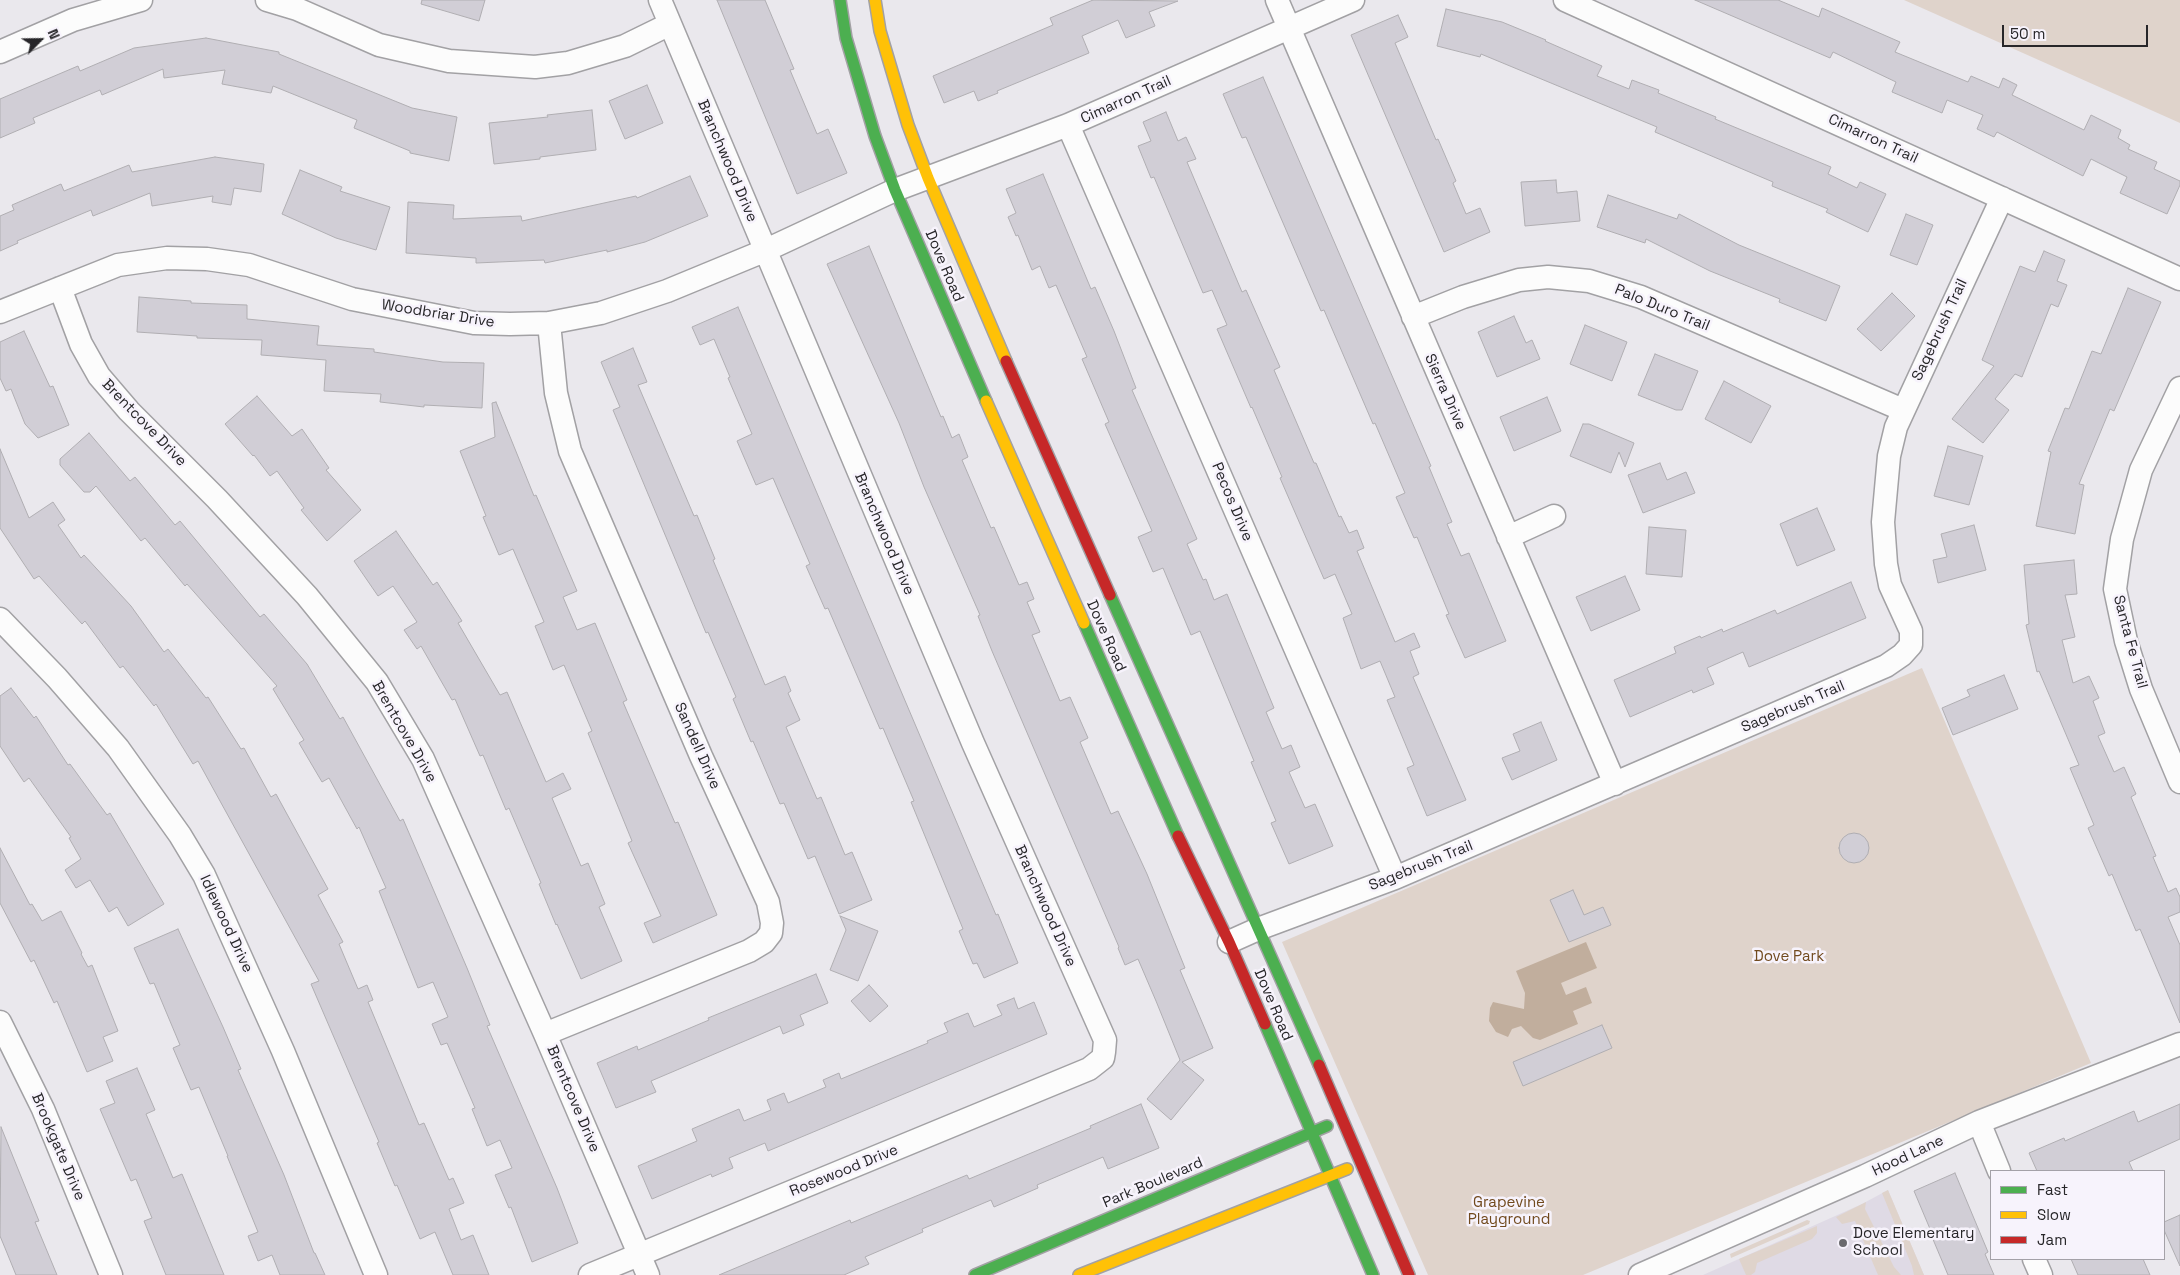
<!DOCTYPE html>
<html>
<head>
<meta charset="utf-8">
<style>
  body { margin:0 }
  #map { position:relative; width:2180px; height:1275px; overflow:hidden; background:#eae8ed; font-family:"Space Grotesk",sans-serif }
  canvas { display:block }
  .legend { position:absolute; left:1990px; top:1170px; width:175px; height:90px; box-sizing:border-box; background:#f7f3fc; border:1px solid #a4a1a8; margin:0; padding:6px 9px; list-style:none; font-size:15px; color:#272629 }
  .legend li { display:flex; align-items:center; gap:10px; height:25px }
  .legend b { width:25px; border:1px solid #a4a1a8 }
  .north { position:absolute; left:15px; top:15px; width:50px; height:50px; -webkit-text-stroke:4px #f7f3fc; paint-order:stroke; rotate:67deg; font-size:14px; font-weight:700; line-height:20px; text-align:center; color:#272629 }
  .north::after { content:''; display:block; margin:auto; width:18px; height:22px; background:#272629; clip-path:polygon(50% 0,100% 100%,50% 72%,0 100%) }
  .scale { position:absolute; left:2002px; top:25px; width:146px; height:22px; box-sizing:border-box; border:2px solid #272629; border-top:0; padding-left:6px; font-size:15px; line-height:18px; white-space:nowrap; color:#272629; -webkit-text-stroke:4px #f7f3fc; paint-order:stroke }
</style>
</head>
<body>
<div id="map">
<canvas width="2180" height="1275"></canvas>
<ul class="legend">
<li><b style="height:6px;background:#4caf50"></b>Fast</li>
<li><b style="height:6px;background:#ffc107"></b>Slow</li>
<li><b style="height:6px;background:#c62828"></b>Jam</li>
</ul>
<div class="north">N</div>
<div class="scale">50 m</div>
</div>
<script>
const context = document.querySelector('canvas').getContext('2d');
context.lineJoin = 'round';
function paint(path, color) { context.fillStyle = color; context.fill(path, 'evenodd'); }
const toPath = rows => new Path2D(rows.map(r => 'M' + r).join(''));
function trace(path, color, width, dash) { context.strokeStyle = color; context.lineWidth = width; context.lineCap = dash ? 'butt' : 'round'; context.setLineDash(dash || []); context.stroke(path); }
function label(font, color, halo, rows, align = 'center') {
  context.font = font + ' "Space Grotesk",sans-serif'; context.lineWidth = 5; context.setLineDash([]); context.textBaseline = 'middle'; context.strokeStyle = halo; context.fillStyle = color; for (const [text, x, y, turn = 0] of rows) {
    context.save(); context.translate(x, y); context.rotate((+turn || 0) * Math.PI / 180); context.textAlign = isNaN(turn) ? turn : align; if (halo) context.strokeText(text, 0, 0); context.fillText(text, 0, 0); context.restore();
  }
}
const built = toPath([
  [1888,1190,1924,1275,1703,1275,1862,1204]
]);
const green = toPath([
  [1904,0,2180,0,2180,123],
  [1922,668,2091,1063,1583,1275,1428,1275,1282,942],
  [1888,1190,1924,1275,1914,1275,1912,1266,1882,1193],
  [1866,1202,1865,1209,1894,1267,1901,1275,1878,1275,1855,1221,1842,1224,1836,1217],
  [1807,1220,1810,1221,1809,1224,1731,1258,1730,1254],
  [1817,1226,1817,1233,1812,1239,1757,1263,1755,1272,1751,1275,1746,1275,1739,1259]
]);
const water = toPath([
  [1586,942,1597,968,1561,983,1566,995,1586,987,1592,1003,1573,1011,1578,1024,1540,1040,1533,1038,1521,1026,1512,1029,1508,1037,1496,1032,1489,1021,1490,1008,1493,1002,1524,1009,1525,993,1516,971]
]);
const building = toPath([
  [422,0,485,0,479,21,421,4,422,0],
  [717,0,765,0,794,69,790,70,817,134,828,129,847,173,797,194,717,0],
  [1093,0,1178,1,1149,12,1155,26,1126,38,1118,20,1082,36,1089,53,997,91,998,93,978,101,974,91,944,103,933,76,1053,25,1050,18,1093,0],
  [1695,0,1778,0,1819,17,1822,8,1900,42,1895,52,1968,82,1971,76,1999,88,2003,78,2017,85,2012,95,2084,130,2091,115,2121,130,2118,138,2130,145,2128,149,2157,162,2154,169,2180,181,2180,185,2167,214,2120,193,2127,177,2091,159,2083,176,1997,132,1994,137,1977,129,1983,115,1947,100,1942,113,1892,92,1896,82,1833,52,1830,58,1695,0],
  [1446,9,1502,22,1546,40,1545,41,1602,66,1597,76,1629,89,1632,80,1659,90,1658,93,1716,117,1715,119,1831,167,1828,174,1857,188,1860,182,1886,194,1868,232,1826,212,1828,209,1772,186,1773,182,1655,132,1657,127,1481,54,1480,57,1437,46,1446,9],
  [1398,15,1408,37,1395,43,1436,140,1438,139,1456,181,1453,183,1466,214,1480,208,1490,232,1444,252,1351,35,1398,15],
  [206,38,279,52,279,54,412,108,457,117,449,161,410,153,410,151,354,128,357,120,273,86,271,93,222,84,225,70,164,78,163,69,102,95,100,90,33,118,35,123,0,138,0,99,78,66,80,71,134,48,206,38],
  [1263,77,1431,466,1429,467,1452,522,1447,524,1461,556,1469,553,1506,641,1465,658,1446,615,1449,614,1417,537,1414,538,1396,497,1405,493,1375,423,1373,424,1324,310,1321,311,1246,137,1242,138,1223,94,1263,77],
  [647,85,663,123,625,139,609,101,647,85],
  [592,110,596,150,540,157,540,159,494,164,489,123,548,117,547,115,592,110],
  [1166,112,1178,141,1186,137,1196,159,1187,162,1242,292,1246,290,1280,367,1274,370,1314,463,1316,463,1339,517,1341,516,1349,533,1357,530,1364,548,1357,551,1395,642,1414,633,1420,647,1410,651,1419,674,1413,677,1466,800,1427,816,1407,768,1414,765,1387,700,1395,697,1380,661,1361,669,1343,618,1352,614,1335,574,1324,579,1280,478,1282,477,1252,407,1251,408,1217,329,1227,325,1212,290,1203,293,1154,177,1151,178,1138,146,1151,141,1143,122,1166,112],
  [215,157,264,164,261,192,234,188,231,205,212,202,213,196,152,206,150,193,93,216,91,210,17,241,18,243,0,251,0,216,14,210,12,205,61,184,64,191,129,165,132,172,215,157],
  [300,170,342,187,340,191,390,207,376,250,336,238,282,214,300,170],
  [1043,174,1091,289,1095,287,1114,331,1136,388,1132,390,1197,539,1187,544,1203,580,1206,579,1214,600,1227,594,1274,708,1266,712,1282,749,1291,745,1300,767,1289,772,1305,808,1315,804,1333,846,1289,864,1271,823,1276,821,1251,762,1254,761,1200,631,1191,635,1163,568,1153,572,1138,537,1152,531,1105,424,1109,422,1082,359,1087,357,1056,285,1049,288,1040,266,1032,270,1018,235,1016,236,1008,217,1016,213,1006,189,1043,174],
  [690,176,708,216,645,242,607,252,607,250,545,263,544,260,476,263,476,258,406,253,408,202,454,205,453,219,521,216,522,221,636,196,637,198,690,176],
  [1556,180,1557,193,1577,191,1580,221,1525,226,1521,182,1556,180],
  [1608,195,1677,219,1679,214,1739,245,1840,286,1826,321,1779,302,1780,299,1710,271,1646,239,1645,243,1597,227,1608,195],
  [1906,214,1933,225,1917,265,1890,255,1906,214],
  [869,246,941,417,943,416,952,438,959,434,968,457,962,460,991,528,994,527,1019,585,1027,582,1034,599,1027,602,1040,632,1032,635,1060,701,1070,697,1088,738,1080,742,1111,814,1118,811,1147,874,1185,968,1180,970,1213,1048,1182,1062,1204,1080,1171,1120,1147,1099,1180,1060,1156,1001,1138,959,1125,965,1118,948,1119,947,992,651,978,616,980,615,924,487,899,423,827,264,869,246],
  [2044,251,2065,260,2057,281,2067,285,2058,307,2051,304,2022,377,2015,374,1995,399,2009,410,1983,443,1952,419,1994,366,1982,360,2020,266,2035,272,2044,251],
  [2128,288,2161,302,2114,411,2110,409,2079,484,2084,485,2075,534,2036,526,2051,452,2048,451,2065,408,2069,409,2092,351,2101,354,2128,288],
  [1892,293,1915,316,1881,351,1857,329,1892,293],
  [139,297,191,301,191,303,247,305,247,319,319,326,317,345,374,349,374,352,443,362,484,363,482,408,424,405,424,407,380,402,381,394,324,391,326,360,261,355,262,340,197,338,197,336,137,332,139,297],
  [738,307,996,915,998,914,1018,963,984,978,977,963,973,964,959,931,963,929,911,802,914,801,883,728,880,729,828,608,825,609,806,566,810,564,773,478,756,485,737,441,752,434,728,378,730,377,714,339,700,345,692,327,738,307],
  [1514,316,1526,343,1532,340,1540,359,1497,377,1478,332,1514,316],
  [1585,325,1627,342,1612,381,1570,364,1585,325],
  [24,331,50,387,53,386,69,425,38,438,25,424,11,389,6,391,0,378,0,342,24,331],
  [633,348,647,382,638,385,694,516,697,515,715,559,713,560,765,685,785,676,791,691,788,693,800,720,786,727,817,799,821,797,845,855,852,852,872,900,839,914,815,856,808,859,784,803,780,804,753,741,751,742,733,699,736,697,708,632,706,633,613,410,620,407,601,362,633,348],
  [1655,354,1698,371,1682,410,1676,410,1638,395,1655,354],
  [1724,381,1771,406,1751,443,1705,419,1724,381],
  [257,396,292,436,302,429,329,468,326,470,361,510,327,541,301,510,304,508,277,471,270,476,254,455,253,456,225,424,257,396],
  [1547,397,1561,431,1514,451,1500,417,1547,397],
  [496,402,534,496,536,495,577,591,563,597,577,630,595,623,627,700,623,702,675,823,678,822,717,915,653,943,644,923,661,916,628,843,632,841,588,733,592,731,564,665,553,670,535,626,544,622,513,549,499,555,483,517,486,516,460,451,495,437,492,403,496,402],
  [1583,424,1589,424,1634,443,1625,467,1619,452,1611,473,1570,456,1583,424],
  [89,433,130,481,135,477,175,525,180,521,260,617,264,614,307,664,340,719,343,717,400,821,403,819,467,968,490,1025,487,1026,557,1188,578,1243,532,1262,511,1207,509,1208,495,1175,512,1168,500,1140,487,1146,472,1109,475,1108,447,1043,441,1045,432,1024,448,1017,433,982,418,988,379,891,386,888,359,827,357,829,329,778,322,782,299,743,304,740,273,689,277,686,187,584,185,586,145,538,141,541,96,486,90,492,84,492,60,465,60,459,89,433],
  [1948,446,1983,456,1969,505,1934,496,1948,446],
  [0,449,29,518,53,502,65,520,58,525,81,558,84,555,131,606,164,652,168,649,206,698,208,697,241,749,244,748,271,797,276,794,328,889,318,895,343,942,339,944,358,989,367,985,373,1000,368,1002,419,1125,424,1123,449,1180,453,1178,464,1203,449,1209,461,1240,473,1235,489,1275,453,1275,435,1232,420,1239,397,1185,395,1186,377,1143,379,1142,311,984,319,981,198,761,193,764,156,704,154,706,123,666,120,668,85,621,82,624,39,576,34,579,0,528,0,449],
  [1660,463,1667,480,1686,472,1695,493,1643,513,1628,475,1660,463],
  [1817,508,1835,550,1797,566,1780,524,1817,508],
  [1974,525,1986,570,1938,583,1933,560,1947,557,1941,534,1974,525],
  [1649,527,1686,530,1682,577,1646,574,1649,527],
  [396,531,433,585,437,582,462,621,458,623,500,695,507,692,546,782,563,773,571,789,552,798,581,866,588,863,605,904,599,907,622,961,581,979,557,924,556,925,539,884,541,883,509,808,506,810,483,755,480,756,455,699,452,700,421,646,417,649,404,630,417,622,393,586,378,596,354,561,396,531],
  [2074,560,2077,594,2065,595,2075,637,2062,640,2073,683,2089,676,2099,698,2093,701,2105,733,2098,736,2114,772,2124,767,2136,794,2131,797,2156,856,2153,857,2168,892,2176,888,2180,897,2180,912,2168,917,2180,945,2180,1023,2140,929,2136,931,2112,874,2109,876,2088,828,2094,825,2070,768,2079,765,2039,671,2037,672,2026,625,2029,624,2024,565,2074,560],
  [1625,576,1640,610,1591,631,1576,597,1625,576],
  [1851,582,1866,618,1749,667,1743,652,1707,668,1714,684,1693,693,1692,690,1630,717,1614,680,1676,653,1674,647,1700,636,1701,638,1722,629,1723,632,1775,610,1777,614,1851,582],
  [2004,675,2018,709,1953,735,1942,708,1970,696,1967,690,2004,675],
  [11,688,34,718,36,716,68,765,70,764,107,815,110,813,164,904,128,926,117,907,109,912,90,880,76,888,65,870,81,859,69,838,71,837,29,778,24,782,0,746,0,696,11,688],
  [1541,722,1557,760,1512,780,1502,758,1520,751,1513,734,1541,722],
  '1839 848a15 15 0 1 1 30 0a15 15 0 1 1-30 0Z',
  [0,848,30,905,32,904,42,921,61,911,82,953,81,954,88,967,92,965,118,1031,103,1037,113,1061,87,1072,57,1001,54,1003,34,960,31,962,0,903,0,848],
  [1573,890,1584,915,1603,907,1611,925,1569,942,1550,900,1573,890],
  [840,916,878,931,858,981,830,970,846,930,840,916],
  [178,929,223,1027,241,1069,238,1070,284,1175,314,1253,315,1253,325,1275,280,1275,272,1255,258,1261,248,1236,258,1232,227,1156,228,1156,199,1087,191,1090,173,1048,180,1045,154,983,150,984,134,948,178,929],
  [816,974,828,1003,800,1015,804,1025,783,1034,780,1026,651,1081,656,1092,616,1108,597,1063,637,1046,638,1050,709,1020,708,1018,816,974],
  [869,985,888,1006,870,1022,851,1001,869,985],
  [1014,998,1018,1009,1034,1002,1047,1034,768,1151,765,1143,729,1158,733,1168,712,1177,711,1174,652,1199,638,1166,697,1141,692,1129,739,1109,744,1121,771,1110,767,1100,784,1093,788,1103,826,1087,823,1080,839,1073,841,1079,928,1043,927,1041,948,1032,944,1023,968,1013,974,1027,1002,1015,997,1005,1014,998],
  [1602,1025,1612,1048,1523,1086,1513,1062,1602,1025],
  [137,1068,155,1110,146,1114,173,1178,182,1174,224,1275,166,1275,144,1221,152,1218,136,1179,131,1181,100,1109,115,1103,106,1081,137,1068],
  [1141,1104,1159,1148,1108,1169,1103,1157,1037,1185,1038,1188,994,1207,991,1200,922,1229,923,1232,865,1257,869,1264,844,1275,719,1275,850,1220,851,1223,967,1175,969,1179,1024,1156,1091,1128,1090,1126,1141,1104],
  [2180,1104,2180,1139,2129,1162,2133,1171,2037,1171,2029,1153,2064,1138,2065,1141,2134,1111,2138,1122,2180,1104],
  [1,1127,39,1221,35,1222,57,1275,16,1275,5,1248,0,1236,1,1127],
  [1955,1173,1988,1252,1985,1254,1994,1275,1948,1275,1932,1237,1933,1236,1914,1191,1955,1173],
  [2180,1215,2180,1266,2164,1230,2164,1222,2180,1215],
  [2071,1259,2143,1259,2150,1275,2078,1275,2071,1259]
]);
const street = toPath([
  [267,0,297,9,379,45,449,61,535,67,568,63,625,46,670,24],
  [1277,0,1615,784],
  [1565,0,2180,279],
  [0,52,73,20,141,0],
  [1068,125,1395,878],
  [60,288,81,344,99,376,129,411,217,499,307,596,377,682,423,759,545,1034,648,1275],
  [0,312,118,265,167,258,207,259,249,265,352,299,474,323,510,324,549,323,601,313,667,291,764,251,895,190,1068,125,1353,0],
  [1413,317,1463,297,1519,280,1548,277,1589,281,1641,297,1903,410],
  [2180,388,2141,470,2122,539,2115,589,2126,641,2141,689,2180,782],
  [1508,537,1554,516],
  [0,619,57,678,118,748,180,835,204,875,283,1051,376,1275],
  [1229,942,1258,929,1395,878,1886,666,1902,655,1911,645,1911,631,1890,585,1886,564,1883,522,1889,456,1896,427,2002,198],
  [0,1022,43,1109,111,1275],
  [545,1034,749,951,764,942,771,933,772,923,768,902,701,756,570,451,556,393,549,323],
  [1979,1122,1999,1171],
  [2034,1259,2041,1275],
  [590,1275,1089,1069,1103,1058,1104,1052,1105,1040,973,743,660,0],
  [1640,1275,1865,1176,1979,1122,2180,1044]
]);
const fast = toPath([
  [840,0,846,38,875,136,895,190,986,401],
  [1110,595,1319,1065],
  [1084,623,1178,836],
  [1265,1024,1373,1275],
  [975,1275,1327,1126]
]);
const slow = toPath([
  [875,0,880,31,908,125,928,178,1006,361],
  [986,401,1084,623],
  [1079,1275,1347,1169]
]);
const jam = toPath([
  [1006,361,1110,595],
  [1178,836,1229,942,1265,1024],
  [1319,1065,1409,1275]
]);
const markers = [
  [1843,1243,5,"#6b6a6e"]
];
const streetNames = [
  ["Cimarron Trail",1126,100,-24],
  ["Cimarron Trail",1873,139,25],
  ["Branchwood Drive",727,161,67],
  ["Dove Road",944,266,67],
  ["Palo Duro Trail",1662,308,22],
  ["Woodbriar Drive",438,314,9],
  ["Sagebrush Trail",1940,330,-65],
  ["Sierra Drive",1445,392,66],
  ["Brentcove Drive",144,423,46],
  ["Pecos Drive",1232,502,67],
  ["Branchwood Drive",884,534,67],
  ["Dove Road",1106,636,66],
  ["Santa Fe Trail",2130,642,75],
  ["Sagebrush Trail",1793,707,-23],
  ["Brentcove Drive",404,732,60],
  ["Sandell Drive",697,746,66],
  ["Sagebrush Trail",1421,866,-22],
  ["Branchwood Drive",1045,906,66],
  ["Idlewood Drive",226,924,65],
  ["Dove Road",1273,1005,67],
  ["Brentcove Drive",573,1099,67],
  ["Brookgate Drive",58,1147,67],
  ["Hood Lane",1908,1156,-25],
  ["Rosewood Drive",844,1171,-22],
  ["Park Boulevard",1153,1183,-23]
];
const parkNames = [
  ["Dove Park",1789,957],
  ["Grapevine",1509,1203],
  ["Playground",1509,1220]
];
const poiNames = [
  ["Dove Elementary",1853,1234],
  ["School",1853,1251]
];
paint(built, '#dfdae5');
paint(green, '#dfd3cb');
paint(water, '#c1ae9d');
paint(building, '#d1ced6');
trace(building, '#b0aeb2', 1);
trace(street, '#a2a1a4', 25);
trace(fast, '#a2a1a4', 14);
trace(slow, '#a2a1a4', 14);
trace(jam, '#a2a1a4', 14);
trace(street, '#fcfcfc', 22);
trace(fast, '#4caf50', 11);
trace(slow, '#ffc107', 11);
trace(jam, '#c62828', 11);
for (const [x, y, r, color] of markers) { const dot = new Path2D(); dot.arc(x, y, r, 0, 2 * Math.PI); context.fillStyle = color; context.fill(dot); trace(dot, '#f7f3fc', 2); }
label('15px', '#272629', '#f7f3fc', streetNames);
label('15px', '#714a1e', '#f7f3fc', parkNames);
label('15px', '#272629', '#f7f3fc', poiNames, 'left');
</script>
</body>
</html>
